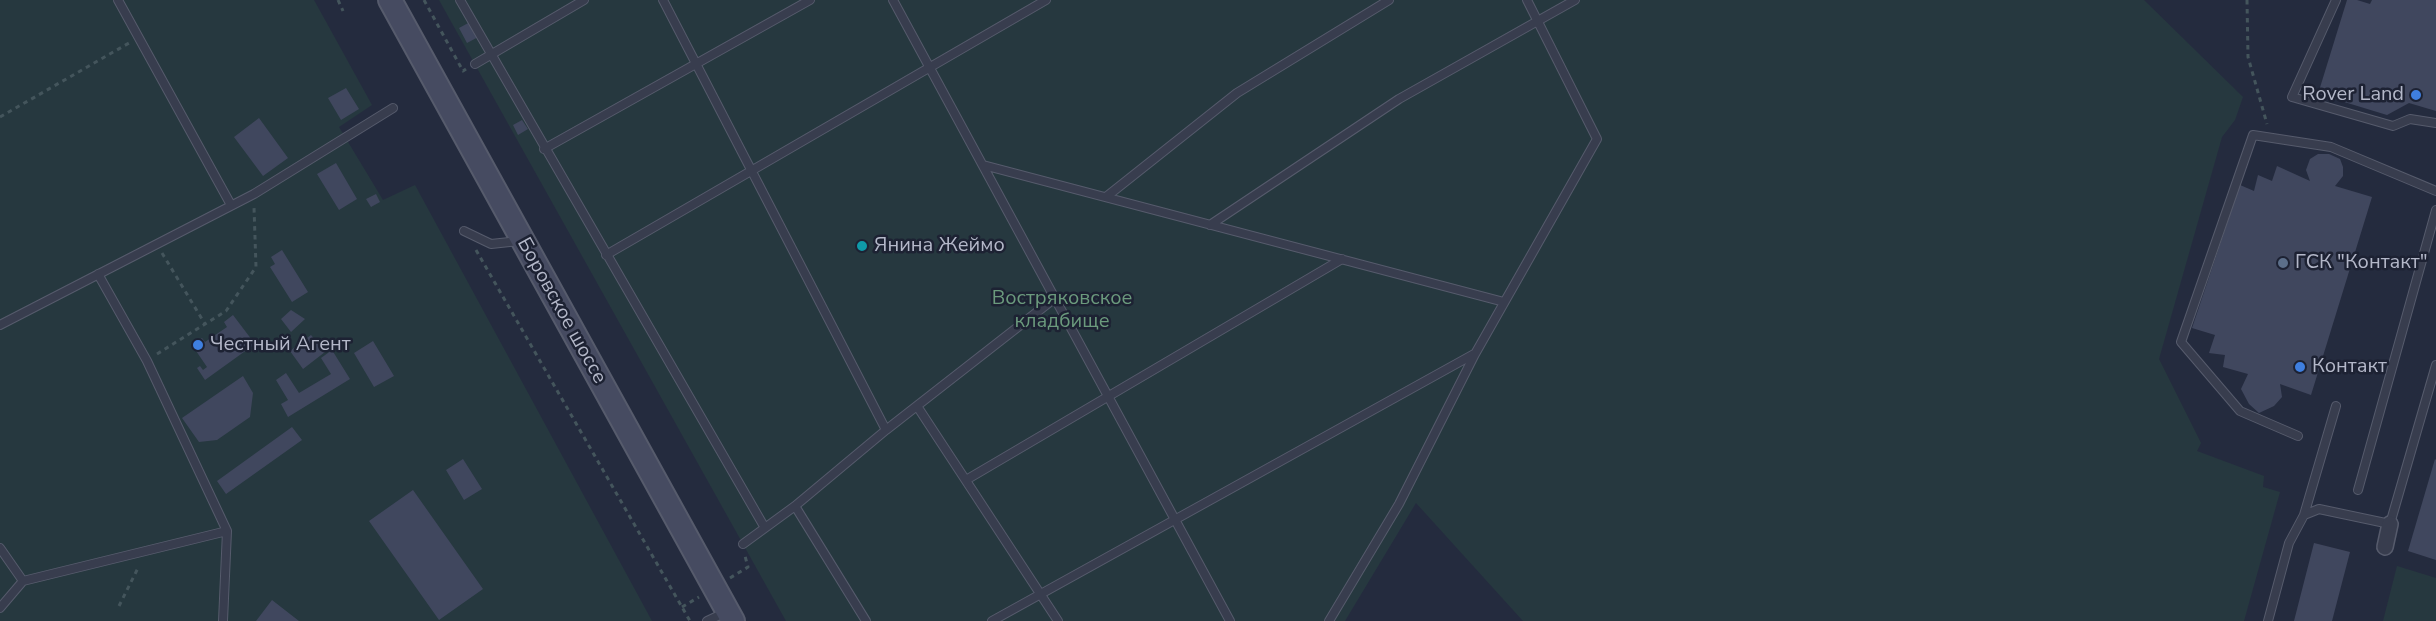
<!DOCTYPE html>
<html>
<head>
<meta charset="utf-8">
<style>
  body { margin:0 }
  canvas { display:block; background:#242b3e }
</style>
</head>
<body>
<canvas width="2436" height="621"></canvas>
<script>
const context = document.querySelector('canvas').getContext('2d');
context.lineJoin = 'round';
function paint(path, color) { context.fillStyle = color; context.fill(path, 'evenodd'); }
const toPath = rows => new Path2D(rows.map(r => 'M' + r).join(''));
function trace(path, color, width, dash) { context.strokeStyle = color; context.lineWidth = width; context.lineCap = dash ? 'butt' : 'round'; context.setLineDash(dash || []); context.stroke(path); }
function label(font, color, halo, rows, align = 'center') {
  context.font = font + ' "Nunito Sans",sans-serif'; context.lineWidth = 5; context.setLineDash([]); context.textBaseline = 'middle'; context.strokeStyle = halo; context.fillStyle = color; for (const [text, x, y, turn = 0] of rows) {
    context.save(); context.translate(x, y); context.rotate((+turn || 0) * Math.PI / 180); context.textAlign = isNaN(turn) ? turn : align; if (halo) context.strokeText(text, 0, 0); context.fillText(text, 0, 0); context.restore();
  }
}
const green = toPath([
  [0,0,314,0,372,105,339,127,383,200,415,185,652,621,0,621],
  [439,0,2144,0,2243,97,2235,120,2222,137,2159,359,2201,443,2197,451,2264,476,2263,487,2280,492,2244,621,1523,621,1416,503,1345,621,786,621],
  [2397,566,2436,578,2436,621,2383,621]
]);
const building = toPath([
  [2347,0,2357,0,2370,4,2372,0,2436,0,2436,111,2409,103,2387,115,2318,94],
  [472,21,480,36,467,43,459,28],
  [346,88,359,109,341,120,328,98],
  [259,118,288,158,263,176,234,137],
  [522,120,528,129,518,135,513,125],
  [2318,154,2329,154,2340,159,2343,167,2343,176,2335,186,2372,197,2311,395,2280,384,2282,397,2274,406,2259,413,2249,404,2241,389,2248,374,2223,367,2225,355,2209,353,2215,335,2192,328,2240,185,2254,191,2258,175,2272,181,2277,166,2310,181,2306,170,2310,159],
  [336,163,357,199,339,210,317,174],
  [376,194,380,202,371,207,366,199],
  [282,250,308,292,292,302,270,267,275,264,271,257],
  [291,310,305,319,291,332,281,319],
  [233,315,255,344,205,380,197,368,200,366,203,370,207,367,192,345,202,338,205,342,227,327,224,322],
  [311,335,325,352,303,369,290,351],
  [373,341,394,376,374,387,354,353],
  [332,350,350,379,288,417,281,404,288,400,276,380,286,373,299,393,331,374,321,358],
  [243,376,253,393,250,417,217,440,199,442,182,418],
  [292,427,302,440,226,494,217,481],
  [463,459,482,489,464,500,446,470],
  [2435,459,2436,460,2436,560,2408,551],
  [413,490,483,589,439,620,369,521],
  [2314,543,2350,552,2332,621,2294,621],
  [272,600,299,621,256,621]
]);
const path = toPath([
  [338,0,343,11],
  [424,0,463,71,466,69],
  [2247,0,2248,57,2267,124],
  [0,117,129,43],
  [476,250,690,621],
  [162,253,205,324],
  [157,354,226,311,256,267,254,207],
  [730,578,748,567,745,556],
  [119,606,139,566],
  [682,607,699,597]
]);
const lane = toPath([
  [118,0,231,205],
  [460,0,765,528],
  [663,0,886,430],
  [893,0,1230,621],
  [2336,0,2292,97,2393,126,2410,119,2436,123],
  [475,64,584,0],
  [544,149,810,0],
  [983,165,1504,302],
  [1106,197,1237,93,1389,0],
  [1210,225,1399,99,1575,0],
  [464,231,491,244,519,241],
  [606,255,1046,0],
  [98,274,147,361,227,531,223,621],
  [0,325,254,194,393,108],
  [917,406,1058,621],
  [2298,436,2240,411,2181,342,2253,135,2331,147,2436,191],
  [966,480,1342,259],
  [2358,490,2436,210],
  [795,506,866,621],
  [2304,515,2336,406],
  [743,544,795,506,886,430,1055,298],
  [0,548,23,581,0,608],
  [23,581,227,531],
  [707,621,726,612],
  [992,621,1474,354],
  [1329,621,1399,504,1475,354,1597,139,1527,0],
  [2268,621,2289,543,2304,515,2319,509,2390,524,2436,365]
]);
const street = toPath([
  [2385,547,2390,524]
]);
const secondary = toPath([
  [390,0,733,621]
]);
const markers = [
  [2416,95,6,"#3f7fe0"],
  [862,246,6,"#0f9aa8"],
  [2283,263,6,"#5c6f8a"],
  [198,345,6,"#3f7fe0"],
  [2300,367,6,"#3f7fe0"]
];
const poiNames = [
  ["Rover Land",2404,95,"right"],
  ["Янина Жеймо",874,246],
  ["ГСК \"Контакт\"",2295,263],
  ["Честный Агент",210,345],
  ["Контакт",2312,367]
];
const parkNames = [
  ["Востряковское",1062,299],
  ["кладбище",1062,322]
];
const streetNames = [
  ["Боровское шоссе",561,311,61]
];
paint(green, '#26383f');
paint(building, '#40475e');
trace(lane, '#565b6c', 10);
trace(street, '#565b6c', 18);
trace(secondary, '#565b6c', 26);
trace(path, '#44555c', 3, [4.5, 4.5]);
trace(lane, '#383d4e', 8);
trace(street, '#383d4e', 15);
trace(secondary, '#464b61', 22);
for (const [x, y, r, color] of markers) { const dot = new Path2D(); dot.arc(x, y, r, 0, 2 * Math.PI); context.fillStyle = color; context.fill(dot); trace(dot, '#1d2233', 2); }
label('20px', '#b4b8c9', '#1d2233', poiNames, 'left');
label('20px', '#6b9a7d', '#1d2233', parkNames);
label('20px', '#b4b8c9', '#1d2233', streetNames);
</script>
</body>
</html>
